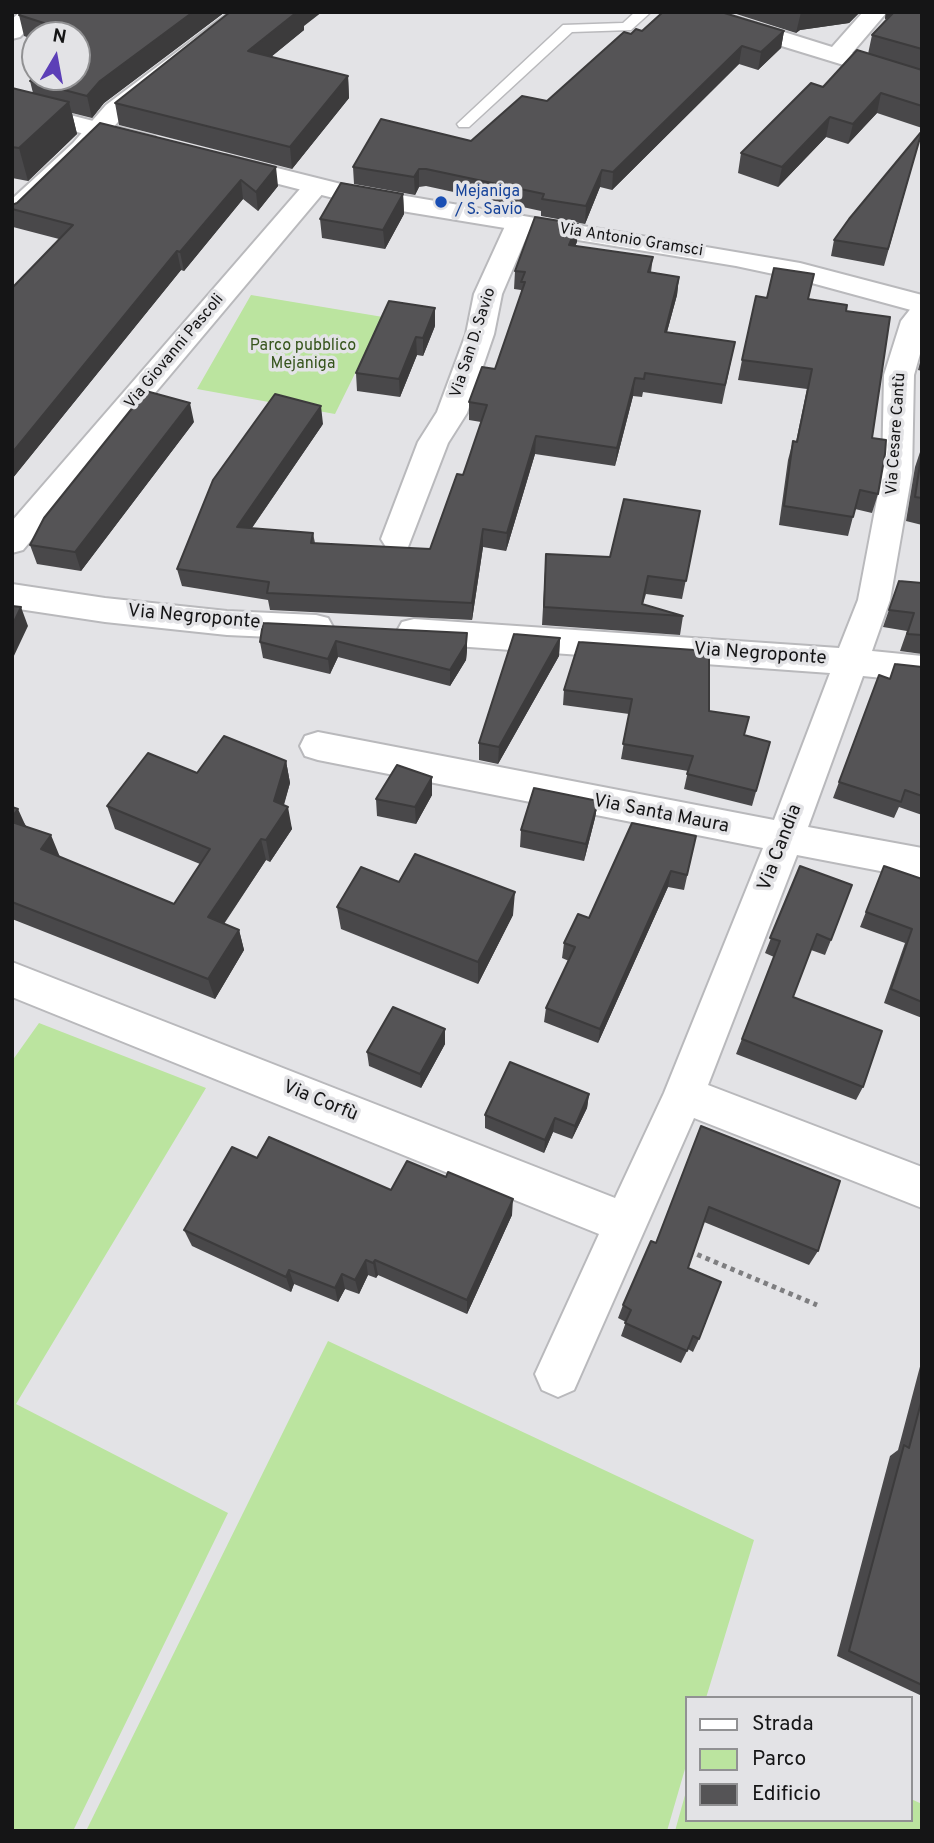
<!DOCTYPE html>
<html>
<head>
<meta charset="utf-8">
<style>
  body { margin:0 }
  #map { position:relative; width:934px; height:1843px; overflow:hidden; background:#e3e3e6; font-family:Overpass,sans-serif }
  canvas { display:block }
  .frame { position:absolute; inset:0; border:14px solid #151516; pointer-events:none }
  .legend { position:absolute; left:685px; top:1696px; width:228px; height:126px; box-sizing:border-box; background:#e3e3e6; border:2px solid #919193; margin:0; padding:9px 12px; list-style:none; font-size:21px; color:#151516 }
  .legend li { display:flex; align-items:center; gap:14px; height:35px }
  .legend b { width:35px; border:2px solid #919193 }
  .north { position:absolute; left:21px; top:21px; width:70px; height:70px; box-sizing:border-box; background:#e3e3e6; border:2px solid #919193; border-radius:50%; rotate:10deg; font-size:19px; font-weight:700; line-height:28px; text-align:center; color:#151516 }
  .north::after { content:''; display:block; margin:auto; width:24px; height:32px; background:#5c3fb7; clip-path:polygon(50% 0,100% 100%,50% 72%,0 100%) }
</style>
</head>
<body>
<div id="map">
<canvas width="934" height="1843"></canvas>
<div class="frame"></div>
<ul class="legend">
<li><b style="height:9px;background:#fff"></b>Strada</li>
<li><b style="height:19px;background:#bbe49f"></b>Parco</li>
<li><b style="height:19px;background:#555456"></b>Edificio</li>
</ul>
<div class="north">N</div>
</div>
<script>
const context = document.querySelector('canvas').getContext('2d');
context.lineJoin = 'round';
function paint(path, color) { context.fillStyle = color; context.fill(path, 'evenodd'); }
const toPath = rows => new Path2D(rows.map(r => 'M' + r).join(''));
function trace(path, color, width, dash) { context.strokeStyle = color; context.lineWidth = width; context.lineCap = dash ? 'butt' : 'round'; context.setLineDash(dash || []); context.stroke(path); }
function label(font, color, halo, rows, align = 'center') {
  context.font = font + ' Overpass,sans-serif'; context.lineWidth = 7; context.setLineDash([]); context.textBaseline = 'middle'; context.strokeStyle = halo; context.fillStyle = color; for (const [text, x, y, turn = 0] of rows) {
    context.save(); context.translate(x, y); context.rotate((+turn || 0) * Math.PI / 180); context.textAlign = isNaN(turn) ? turn : align; if (halo) context.strokeText(text, 0, 0); context.fillText(text, 0, 0); context.restore();
  }
}
const green = toPath([
  [251,295,383,317,335,414,197,389],
  [39,1023,206,1088,16,1404,228,1513,73,1831,12,1831,12,1061],
  [328,1341,754,1540,706,1698,687,1698,687,1762,667,1831,86,1831],
  [687,1788,687,1820,911,1820,911,1799,922,1804,922,1831,675,1831]
]);
const path = toPath([
  [689,1251,817,1305]
]);
const lane = toPath([
  [635,12,651,12,631,30,572,32,469,127,459,127,457,124,563,25,623,23,635,12]
]);
const street = toPath([
  [20,12,45,12,20,37,12,39,12,19,20,12],
  [230,12,256,12,124,115,91,153,21,220,12,222,12,199,73,143,106,105,230,12],
  [684,12,720,12,832,47,863,12,887,12,852,53,922,74,922,89,687,17,684,12],
  [315,179,324,182,328,187,324,192,23,550,12,553,12,521,306,182,315,179],
  [519,216,528,218,532,224,502,294,494,334,467,413,448,443,408,547,397,550,386,547,381,539,418,442,437,412,466,334,474,294,506,224,510,218,519,216],
  [922,304,922,347,914,375,912,473,890,600,872,651,922,656,922,682,863,676,808,827,922,848,922,879,797,855,708,1085,922,1167,922,1208,694,1118,574,1390,558,1397,542,1390,535,1374,599,1234,12,997,12,962,615,1198,664,1093,763,848,318,760,305,756,300,746,305,736,318,732,774,820,830,673,414,643,402,640,397,631,402,622,414,619,839,648,858,600,882,473,884,375,901,321,912,307,922,304],
  [12,584,105,598,227,611,316,615,328,618,333,627,328,636,316,639,227,635,105,622,12,608,12,584]
]);
const secondary = toPath([
  [12,100,155,137,159,142,155,147,146,150,12,115,12,100],
  [225,155,353,187,800,263,922,295,922,313,797,279,736,266,353,203,216,168,212,163,216,158,225,155]
]);
const wall = toPath([
  [225,12,104,103,92,118,72,113,77,134,28,181,12,178,12,88,33,93,30,81,77,77,77,35,35,35,35,40,24,36,19,15],
  [730,12,860,12,849,23,800,30,796,33],
  [886,12,922,12,922,128,877,113,848,144,826,137,778,187,738,173,741,153,823,87,868,54,872,35,888,18,885,19],
  [304,26,304,30,271,57,348,76,349,98,292,169,119,125,115,103],
  [642,31,784,31,781,48,758,70,739,64,612,190,600,187,585,224,541,216,541,211,426,186,419,187,415,195,354,184,353,167,471,141,547,101,631,34],
  [100,123,278,186,258,211,243,199,184,271,181,270,12,479,12,288,59,239,13,227,12,205,17,203],
  [922,131,884,266,831,256,834,240],
  [403,194,404,214,385,249,322,238,320,219],
  [577,242,575,246,653,257,651,272,679,277,677,295,667,332,735,342,722,404,643,392,642,397,633,396,615,466,535,454,506,551,483,547,472,620,270,610,268,600,182,586,177,569,323,424,252,528,313,533,315,543,430,549,463,475,481,422,469,420,469,402,495,369,521,294,521,290,514,289,515,271],
  [767,298,808,299,846,311,872,438,878,494,872,513,855,509,848,536,779,525,788,460,793,441,796,442,807,389,738,380,742,360],
  [435,326,423,356,417,355,400,397,357,391,356,373],
  [922,355,922,371,918,370],
  [194,422,81,571,37,564,30,545],
  [922,446,922,525,906,521,915,467],
  [700,511,682,599,646,594,643,604,683,616,680,635,542,625,546,554,610,557],
  [899,581,922,583,922,654,900,651,907,631,883,627],
  [263,623,467,650,466,660,450,686,338,657,330,674,263,658,260,642],
  [560,638,559,656,498,764,479,760,479,743],
  [579,642,709,711,744,735,770,742,752,806,684,789,688,771,621,759,629,714,563,705,564,690],
  [922,667,922,815,899,807,894,818,833,798,879,675,890,679],
  [286,761,290,783,284,805,292,829,270,862,266,860,224,924,239,930,244,950,215,999,12,919,12,807,27,827,60,858,174,904,200,864,115,829,107,806,197,773],
  [432,777,432,795,416,824,377,816,376,799],
  [598,801,595,818,584,861,520,847,521,830],
  [696,836,684,890,668,887,598,1043,544,1022,546,1008,569,961,562,958,564,943,589,918],
  [800,866,831,940,825,955,811,950,793,997,863,1087,856,1100,736,1054,774,957,765,953],
  [884,866,922,879,922,1018,884,1003,905,943,860,927],
  [399,882,513,915,478,984,341,929,337,907],
  [445,1044,421,1088,369,1066,367,1052],
  [589,1094,587,1108,572,1139,553,1132,544,1153,485,1128,485,1115],
  [701,1126,818,1251,809,1265,704,1222,688,1268,699,1339,693,1352,688,1349,681,1363,621,1336,626,1322,618,1318,623,1305,656,1243],
  [257,1158,391,1190,512,1215,467,1314,378,1275,376,1278,368,1275,359,1294,345,1289,338,1302,294,1284,291,1292,192,1246,184,1230],
  [922,1359,922,1696,837,1656,890,1456,898,1450]
]);
const shadedWall = toPath([
  [193,12,225,12,104,103,92,118,87,96,100,81],
  [297,12,322,12,304,26,304,30,251,73,248,51],
  [801,12,860,12,849,23,800,30,796,33],
  [886,12,905,12,904,16,885,19],
  [784,31,781,48,758,70,761,52],
  [742,46,739,64,612,190,613,172],
  [348,76,349,98,292,169,290,147],
  [881,93,877,113,848,144,853,124],
  [69,102,77,134,28,181,19,148],
  [830,117,826,137,778,187,782,167],
  [276,167,278,186,258,211,256,192],
  [419,169,419,187,415,195,414,177],
  [602,170,600,187,585,224,586,206],
  [241,180,243,199,184,271,180,252],
  [403,194,404,214,385,249,383,230],
  [578,224,577,242,567,264,569,245],
  [177,251,181,270,12,479,12,453],
  [679,277,677,295,662,350,665,332],
  [435,308,435,326,423,356,423,338],
  [416,337,417,355,400,397,399,379],
  [635,378,633,396,615,466,617,448],
  [190,403,194,422,81,571,75,552],
  [321,406,323,424,240,545,237,527],
  [536,436,535,454,506,551,507,533],
  [483,529,483,547,472,620,472,603],
  [21,607,28,626,12,660,12,626],
  [467,633,467,650,466,660,450,686,450,670],
  [560,638,559,656,498,764,499,747],
  [336,641,338,657,330,674,328,659],
  [286,761,290,783,279,820,288,807,292,829,270,862,266,840,274,801],
  [432,777,432,795,416,824,415,807],
  [598,801,595,818,584,861,586,844],
  [18,809,28,831,12,828,12,817],
  [51,835,60,857,41,849],
  [261,839,266,860,214,938,208,917],
  [671,871,668,887,598,1043,600,1029],
  [515,892,513,915,478,984,478,962],
  [239,930,244,950,215,999,208,979],
  [445,1029,445,1044,421,1088,420,1074],
  [589,1094,587,1108,572,1139,575,1126],
  [555,1118,553,1132,544,1153,545,1140],
  [513,1199,512,1215,467,1314,467,1300],
  [366,1260,368,1275,359,1294,355,1280],
  [375,1260,378,1275,376,1278,373,1263],
  [289,1270,294,1284,291,1292,286,1277],
  [342,1274,345,1289,338,1302,335,1288]
]);
const building = toPath([
  [21,12,193,12,100,81,87,96,30,81,35,76,77,77,77,38,81,35,19,15,21,12],
  [230,12,297,12,248,51,348,76,290,147,115,103,230,12],
  [663,12,721,12,784,31,761,52,742,46,613,172,602,170,586,206,542,199,544,194,426,169,419,169,414,177,353,167,381,119,471,141,522,96,547,101,624,32,631,34,636,29,642,31,663,12],
  [894,12,922,12,922,49,872,35,894,12],
  [857,50,922,70,922,106,881,93,853,124,830,117,782,167,741,153,811,83,823,87,857,50],
  [12,88,69,102,19,148,12,147,12,88],
  [100,123,276,167,256,192,241,180,180,252,177,251,12,453,12,333,13,332,12,332,12,288,73,225,12,209,12,205,17,203,100,123],
  [922,131,888,249,834,240,849,219,922,131],
  [341,183,403,194,383,230,320,219,341,183],
  [535,217,578,224,569,245,653,257,648,272,679,277,665,332,735,342,725,385,645,373,644,379,635,378,617,448,536,436,507,533,483,529,472,603,267,593,269,582,177,569,213,480,275,394,321,406,237,527,313,533,311,543,430,549,457,474,463,475,487,405,469,402,482,367,495,369,525,282,521,282,525,272,515,271,535,217],
  [774,268,814,274,808,299,847,305,846,311,890,317,872,438,886,440,885,454,878,494,860,490,853,517,784,506,793,441,797,442,812,369,742,360,756,296,767,298,774,268],
  [389,301,435,308,423,338,416,337,399,379,356,373,389,301],
  [146,391,190,403,75,552,30,545,44,518,146,391],
  [922,451,922,498,915,497,922,451],
  [624,499,700,511,686,581,648,576,642,604,683,616,544,607,546,554,610,557,624,499],
  [899,581,922,583,922,635,907,634,914,613,889,610,899,581],
  [12,606,21,607,12,626,12,606],
  [263,623,467,633,466,644,450,670,336,641,328,659,260,642,263,623],
  [514,634,560,638,499,747,479,743,514,634],
  [579,642,709,651,709,711,749,717,744,735,770,742,756,791,687,774,693,756,623,744,632,699,564,690,579,642],
  [895,664,922,667,922,796,905,790,901,802,839,782,879,675,890,679,895,664],
  [224,736,286,761,274,801,288,807,266,840,261,839,208,917,239,930,208,979,12,902,12,822,51,835,41,849,174,904,210,849,107,806,148,753,197,773,224,736],
  [397,765,432,777,415,807,376,799,397,765],
  [534,788,598,801,586,844,521,830,534,788],
  [12,807,18,809,12,817,12,807],
  [632,823,696,836,687,875,671,871,600,1029,546,1008,575,947,564,943,578,914,589,918,632,823],
  [415,854,515,892,478,962,337,907,361,867,399,882,415,854],
  [800,866,852,885,831,940,817,934,793,997,882,1031,863,1087,742,1039,780,941,770,938,800,866],
  [884,866,922,879,922,1002,891,989,912,929,866,912,884,866],
  [393,1007,445,1029,420,1074,367,1052,393,1007],
  [510,1062,589,1094,575,1126,555,1118,545,1140,485,1115,510,1062],
  [701,1126,840,1181,818,1251,709,1207,688,1268,721,1282,699,1339,693,1336,687,1351,625,1323,631,1310,623,1305,651,1241,656,1243,701,1126],
  [269,1137,391,1190,407,1161,446,1177,448,1172,513,1199,467,1300,375,1260,373,1263,366,1260,355,1280,342,1274,335,1288,289,1270,286,1277,184,1230,232,1147,257,1158,269,1137],
  [922,1399,922,1685,849,1651,904,1445,909,1448,922,1399]
]);
const markers = [
  [441,202,7,"#1a4fb4"]
];
const farTransitnames = [
  ["Mejaniga",455,193],
  ["/ S. Savio",455,211]
];
const farStreetnames = [
  ["Via Antonio Gramsci",631,241,9],
  ["Via San D. Savio",474,343,-72],
  ["Via Giovanni Pascoli",175,352,-50],
  ["Via Cesare Cantù",897,434,-86]
];
const farParknames = [
  ["Parco pubblico",303,347],
  ["Mejaniga",303,365]
];
const streetNames = [
  ["Via Negroponte",194,618,5],
  ["Via Negroponte",760,655,4],
  ["Via Santa Maura",661,815,11],
  ["Via Candia",781,848,-69],
  ["Via Corfù",320,1102,22]
];
paint(green, '#bbe49f');
trace(lane, '#b9b9bc', 3);
trace(street, '#b9b9bc', 4);
trace(secondary, '#b9b9bc', 4);
trace(path, '#7e7e80', 5, [4.5, 4.5]);
paint(lane, '#fff');
paint(street, '#fff');
paint(secondary, '#fff');
paint(wall, '#49484a');
paint(shadedWall, '#3c3b3c');
paint(building, '#555456');
trace(building, '#3c3b3c', 2);
for (const [x, y, r, color] of markers) { const dot = new Path2D(); dot.arc(x, y, r, 0, 2 * Math.PI); context.fillStyle = color; context.fill(dot); trace(dot, '#e3e3e6', 2.5); }
label('16px', '#164399', '#e3e3e6', farTransitnames, 'left');
label('16px', '#151516', '#e3e3e6', farStreetnames);
label('16px', '#36541c', '#e3e3e6', farParknames);
label('19px', '#151516', '#e3e3e6', streetNames);
</script>
</body>
</html>
